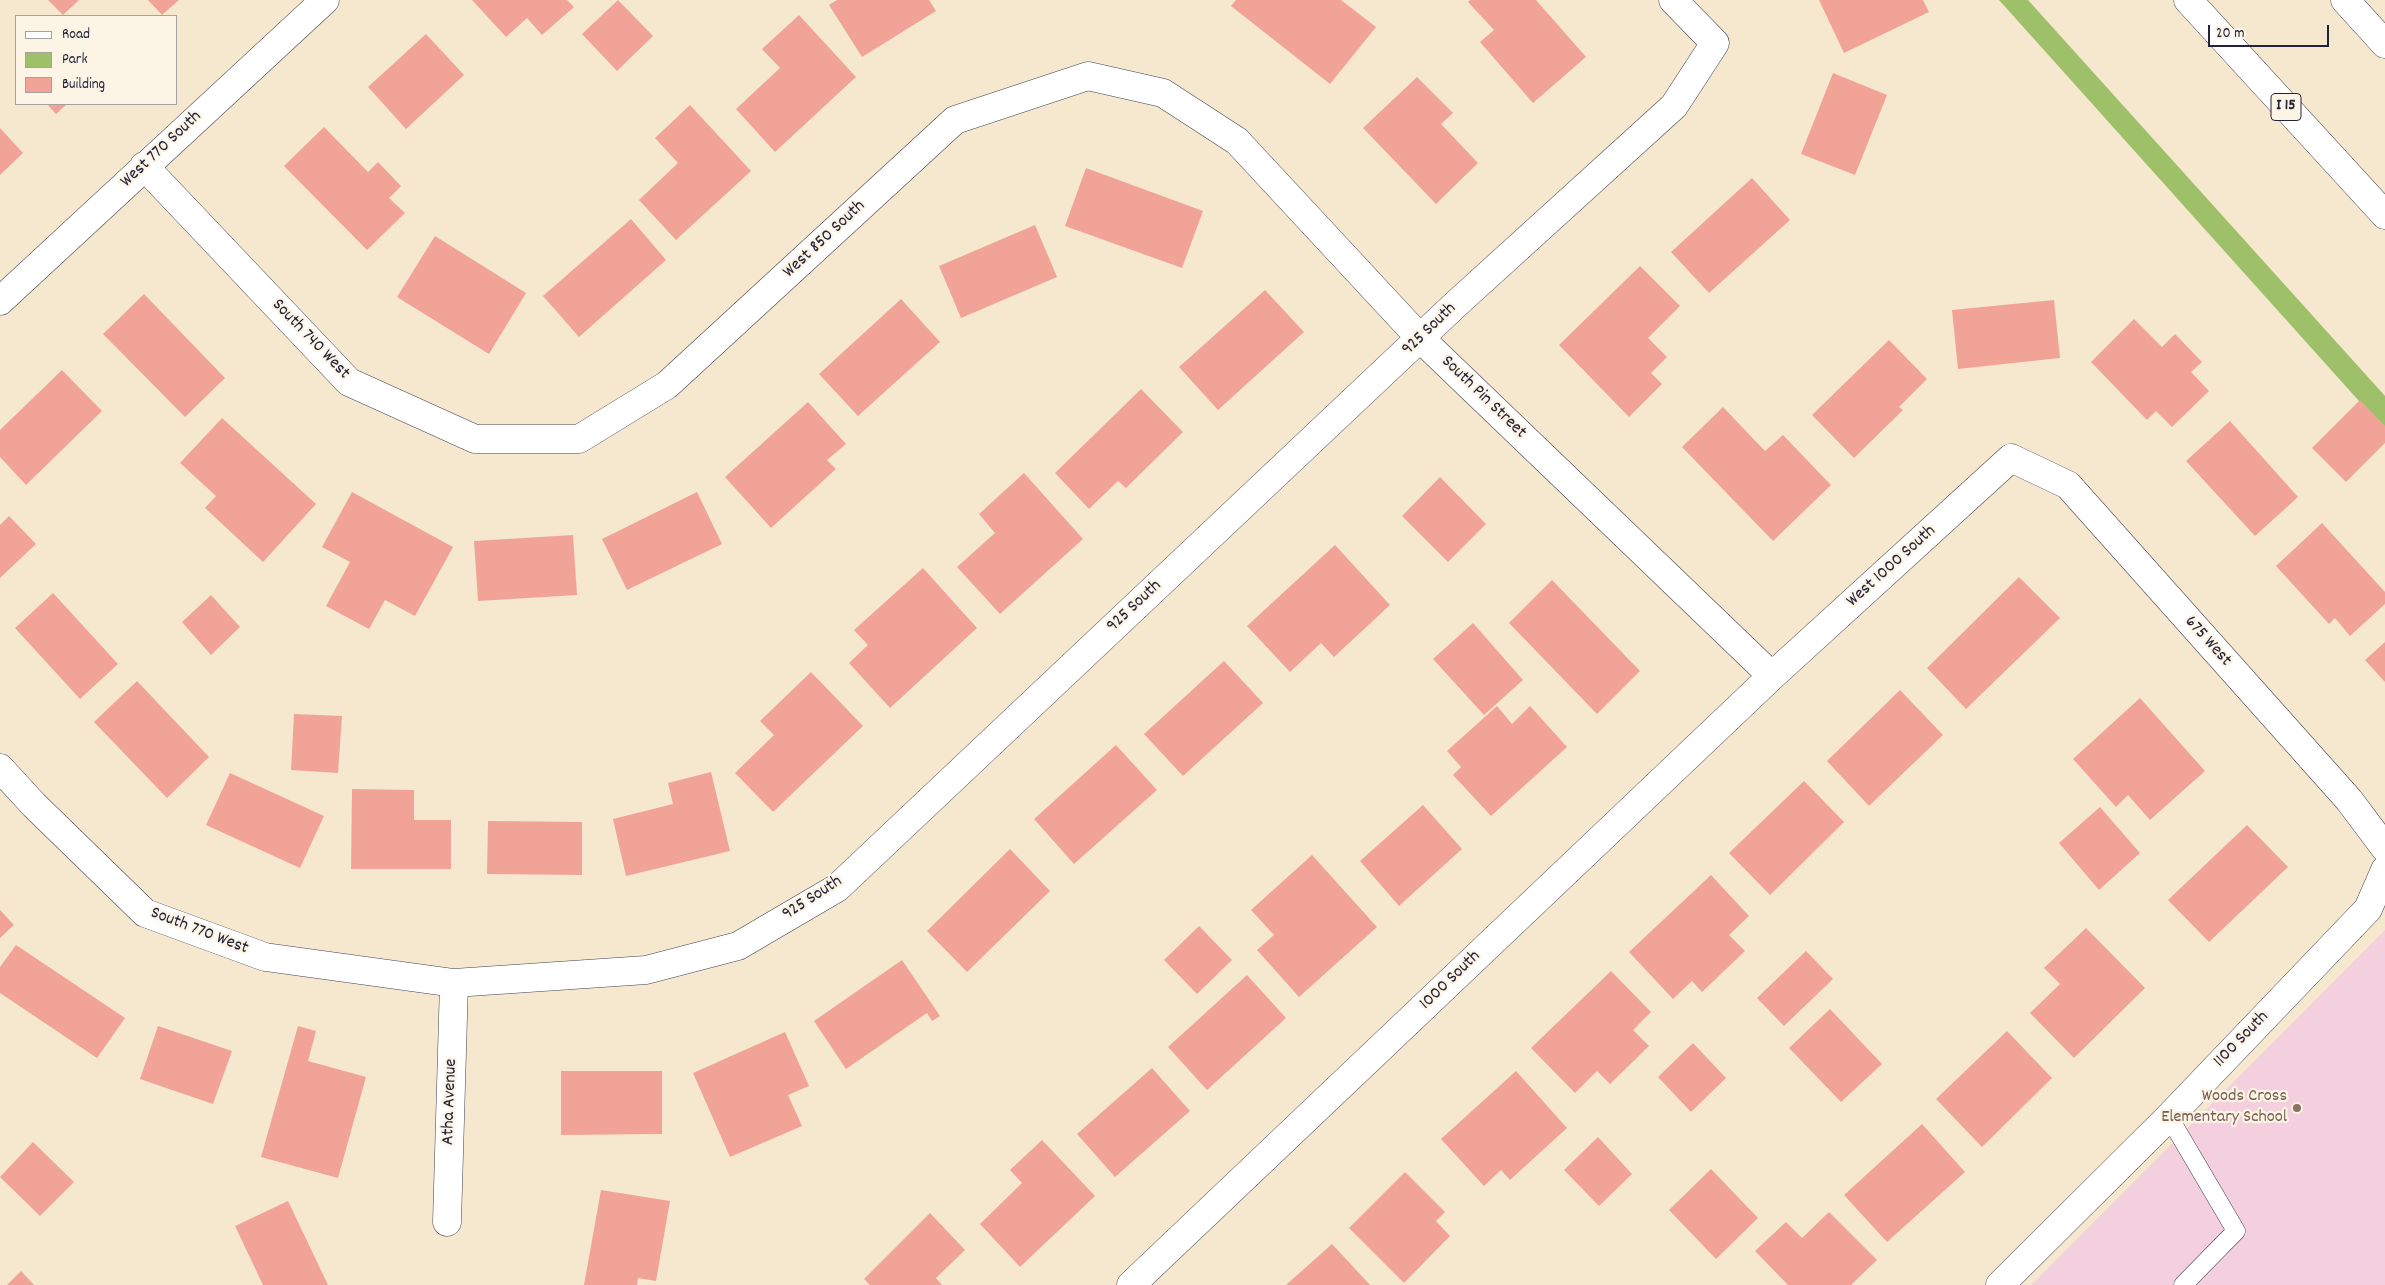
<!DOCTYPE html>
<html>
<head>
<meta charset="utf-8">
<style>
  body { margin:0 }
  #map { position:relative; width:2385px; height:1285px; overflow:hidden; background:#f5e8ce; font-family:Dekko,sans-serif }
  canvas { display:block }
  .legend { position:absolute; left:15px; top:15px; width:162px; height:90px; box-sizing:border-box; background:#fcf5e5; border:1px solid #a5a1a1; margin:0; padding:6px 9px; list-style:none; font-size:15px; color:#22223b }
  .legend li { display:flex; align-items:center; gap:10px; height:25px }
  .legend b { width:25px; border:1px solid #a5a1a1 }
  .scale { position:absolute; left:2208px; top:25px; width:121px; height:22px; box-sizing:border-box; border:2px solid #22223b; border-top:0; padding-left:6px; font-size:15px; line-height:18px; white-space:nowrap; color:#22223b; -webkit-text-stroke:4px #fcf5e5; paint-order:stroke }
</style>
</head>
<body>
<div id="map">
<canvas width="2385" height="1285"></canvas>
<ul class="legend">
<li><b style="height:6px;background:#fff"></b>Road</li>
<li><b style="height:14px;background:#9dc069"></b>Park</li>
<li><b style="height:14px;background:#f2a398"></b>Building</li>
</ul>
<div class="scale">20 m</div>
</div>
<script>
const context = document.querySelector('canvas').getContext('2d');
context.lineJoin = 'round';
function paint(path, color) { context.fillStyle = color; context.fill(path, 'evenodd'); }
const toPath = rows => new Path2D(rows.map(r => 'M' + r).join(''));
function trace(path, color, width, dash) { context.strokeStyle = color; context.lineWidth = width; context.lineCap = dash ? 'butt' : 'round'; context.setLineDash(dash || []); context.stroke(path); }
function label(font, color, halo, rows, align = 'center') {
  context.font = font + ' Dekko,sans-serif'; context.lineWidth = 4.5; context.setLineDash([]); context.textBaseline = 'middle'; context.strokeStyle = halo; context.fillStyle = color; for (const [text, x, y, turn = 0] of rows) {
    context.save(); context.translate(x, y); context.rotate((+turn || 0) * Math.PI / 180); context.textAlign = isNaN(turn) ? turn : align; if (halo) context.strokeText(text, 0, 0); context.fillText(text, 0, 0); context.restore();
  }
}
const built = toPath([
  [2385,930,2385,1285,2031,1285]
]);
const green = toPath([
  [1999,0,2028,0,2385,396,2385,430]
]);
const building = toPath([
  [48,0,79,0,63,15],
  [148,0,179,0,162,15],
  [472,0,567,0,574,7,542,35,527,18,506,37],
  [618,0,653,36,617,71,582,34],
  [837,0,929,0,936,11,862,57,829,5],
  [1236,0,1341,0,1376,27,1330,84,1231,6],
  [1470,0,1536,0,1586,57,1533,103,1480,42,1494,30,1468,2],
  [1819,0,1923,0,1929,12,1844,53],
  [799,15,856,77,775,152,736,109,780,68,762,49],
  [426,34,464,75,406,129,368,87],
  [1833,73,1887,95,1855,175,1801,154],
  [1417,77,1453,113,1441,124,1478,163,1436,204,1363,128],
  [47,104,67,104,56,114],
  [690,105,751,171,676,240,639,200,678,163,655,138],
  [324,127,368,172,378,162,401,186,389,198,405,213,367,250,284,166],
  [0,128,23,153,0,175],
  [1086,168,1203,211,1182,268,1065,226],
  [1752,178,1790,220,1709,293,1671,252],
  [631,219,666,260,579,337,543,296],
  [1035,225,1057,277,961,318,939,266],
  [435,236,526,293,489,354,397,297],
  [1640,266,1680,306,1648,338,1667,357,1651,373,1662,384,1629,417,1559,345],
  [1265,290,1304,332,1218,410,1179,367],
  [144,294,225,378,185,417,103,334],
  [901,299,940,342,858,416,819,374],
  [2054,300,2060,358,1958,369,1952,310],
  [2134,319,2162,347,2175,334,2202,362,2191,372,2209,391,2172,427,2156,411,2147,420,2091,362],
  [1889,340,1927,379,1899,407,1903,410,1854,458,1812,415],
  [62,370,102,411,26,485,0,457,0,430],
  [1141,389,1183,432,1126,488,1118,481,1089,509,1055,473],
  [2360,400,2385,426,2385,443,2346,482,2312,448],
  [808,402,846,444,827,460,836,469,771,528,725,477],
  [1723,407,1765,451,1783,435,1831,485,1773,541,1682,447],
  [222,418,316,504,263,562,205,508,216,496,180,463],
  [2230,421,2298,497,2255,536,2186,461],
  [1024,473,1083,539,1000,614,957,567,995,533,979,514],
  [1440,477,1486,524,1448,562,1402,516],
  [352,492,453,547,415,616,385,600,369,629,326,606,350,562,322,547],
  [697,492,722,544,627,590,602,539],
  [9,516,36,544,0,578,0,525],
  [2322,523,2385,592,2385,604,2350,636,2335,618,2329,624,2276,566],
  [573,535,577,595,478,601,474,541],
  [1335,545,1390,605,1334,657,1321,643,1290,672,1247,626],
  [923,568,977,628,890,708,849,663,868,645,854,630],
  [2019,577,2060,618,1966,709,1927,668],
  [1552,580,1640,671,1597,714,1509,623],
  [53,593,118,664,80,699,15,628],
  [211,595,240,627,211,655,182,622],
  [1473,623,1523,680,1484,715,1433,659],
  [2385,642,2385,682,2365,660],
  [1224,661,1263,703,1183,776,1144,734],
  [811,672,863,726,773,812,735,773,774,735,760,721],
  [137,681,209,757,167,798,94,722],
  [1900,690,1943,735,1869,806,1827,761],
  [2140,698,2205,771,2150,820,2128,795,2116,807,2073,759],
  [1497,706,1512,724,1530,706,1567,747,1491,816,1453,775,1461,767,1447,751],
  [294,714,342,716,338,773,291,770],
  [1116,745,1157,790,1074,864,1034,819],
  [711,772,730,851,626,876,613,819,673,804,668,783],
  [230,773,324,816,300,868,206,825],
  [1804,781,1844,822,1770,895,1729,853],
  [352,789,414,790,414,820,451,820,451,869,351,869],
  [1423,805,1462,849,1399,906,1360,861],
  [2100,807,2140,853,2099,890,2059,843],
  [488,821,582,822,582,875,487,874],
  [2247,825,2288,867,2209,942,2168,900],
  [1010,849,1050,891,967,972,927,931],
  [1312,855,1377,927,1299,997,1257,950,1274,935,1251,910],
  [1711,875,1749,916,1729,935,1745,951,1702,992,1692,981,1673,999,1629,952],
  [0,910,14,925,0,938],
  [1199,926,1232,960,1197,994,1164,960],
  [2086,928,2145,988,2074,1058,2030,1013,2060,984,2044,968],
  [16,945,125,1018,97,1058,0,993,0,967],
  [1806,951,1833,979,1784,1026,1757,998],
  [902,960,940,1016,932,1021,927,1013,846,1069,814,1021],
  [1611,971,1651,1012,1633,1030,1649,1046,1610,1084,1597,1071,1575,1093,1531,1048],
  [1247,975,1286,1018,1207,1090,1168,1047],
  [1830,1009,1882,1064,1841,1102,1789,1048],
  [158,1026,232,1051,213,1104,140,1079],
  [298,1026,316,1031,308,1061,366,1077,338,1178,261,1157],
  [2007,1031,2052,1078,1982,1147,1936,1099],
  [785,1032,809,1086,788,1095,802,1126,730,1157,693,1073],
  [1693,1043,1726,1078,1691,1112,1658,1077],
  [1152,1068,1190,1111,1115,1177,1077,1134],
  [561,1071,662,1071,662,1134,561,1135],
  [1516,1071,1567,1128,1510,1180,1501,1170,1484,1186,1441,1139],
  [1922,1124,1965,1172,1887,1242,1844,1195],
  [1598,1137,1632,1174,1599,1206,1564,1170],
  [1042,1140,1095,1196,1020,1267,980,1224,1022,1183,1010,1170],
  [33,1142,74,1182,40,1216,0,1177],
  [1711,1169,1758,1218,1716,1259,1669,1210],
  [1405,1172,1445,1212,1436,1221,1450,1236,1404,1283,1349,1228],
  [601,1190,670,1201,656,1281,638,1278,637,1285,584,1285],
  [288,1201,328,1285,263,1285,235,1226],
  [1829,1212,1877,1260,1851,1285,1788,1285,1755,1251,1786,1222,1802,1238],
  [930,1213,965,1250,936,1278,942,1285,870,1285,864,1279],
  [1332,1244,1370,1285,1286,1285],
  [21,1271,34,1285,7,1285]
]);
const service = toPath([
  [2169,1117,2236,1231,2183,1285]
]);
const minor = toPath([
  [144,166,349,382,475,439,579,439,667,385,955,120,1088,76,1163,93,1237,141,1421,339,1772,676],
  [0,301,325,0],
  [0,768,34,805,145,913,265,957,454,983,646,970,738,946,837,888,1455,305,1674,106,1715,43,1673,0],
  [447,1222,454,983],
  [1131,1285,1772,676,2011,458,2068,485,2349,800,2385,848],
  [2000,1285,2169,1117,2368,909,2385,870]
]);
const motorway = toPath([
  [2188,0,2385,215],
  [2345,0,2385,44]
]);
const markers = [
  [2297,1108,5,"#8d6e63"]
];
const shields = [
  [2286,107,30]
];
const shieldNames = [
  ["I 15",2286,107]
];
const streetNames = [
  ["West 770 South",162,150,-43],
  ["West 850 South",825,240,-43],
  ["925 South",1430,330,-44],
  ["South 740 West",310,340,46],
  ["South Pin Street",1483,398,44],
  ["West 1000 South",1892,567,-42],
  ["925 South",1135,607,-43],
  ["675 West",2207,642,48],
  ["925 South",813,899,-33],
  ["South 770 West",199,932,21],
  ["1000 South",1451,981,-44],
  ["1100 South",2242,1040,-46],
  ["Atha Avenue",451,1102,-88]
];
const educationNames = [
  ["Woods Cross",2287,1098],
  ["Elementary School",2287,1119]
];
paint(built, '#f4cfdd');
paint(green, '#9dc069');
paint(building, '#f2a398');
trace(service, '#424051', 19);
trace(minor, '#424051', 29);
trace(motorway, '#424051', 29);
trace(service, '#fff', 18);
trace(minor, '#fff', 28);
trace(motorway, '#fff', 28);
for (const [x, y, r, color] of markers) { const dot = new Path2D(); dot.arc(x, y, r, 0, 2 * Math.PI); context.fillStyle = color; context.fill(dot); trace(dot, '#fcf5e5', 2); }
for (const [x, y, w] of shields) { const box = new Path2D(); box.roundRect(x - w / 2, y - 13.5, w, 27, 4); context.fillStyle = '#fcf5e5'; context.fill(box); trace(box, '#22223b', 1); }
label('bold 16px', '#22223b', null, shieldNames);
label('18px', '#22223b', '#fcf5e5', streetNames);
label('18px', '#785e54', '#fcf5e5', educationNames, 'right');
</script>
</body>
</html>
